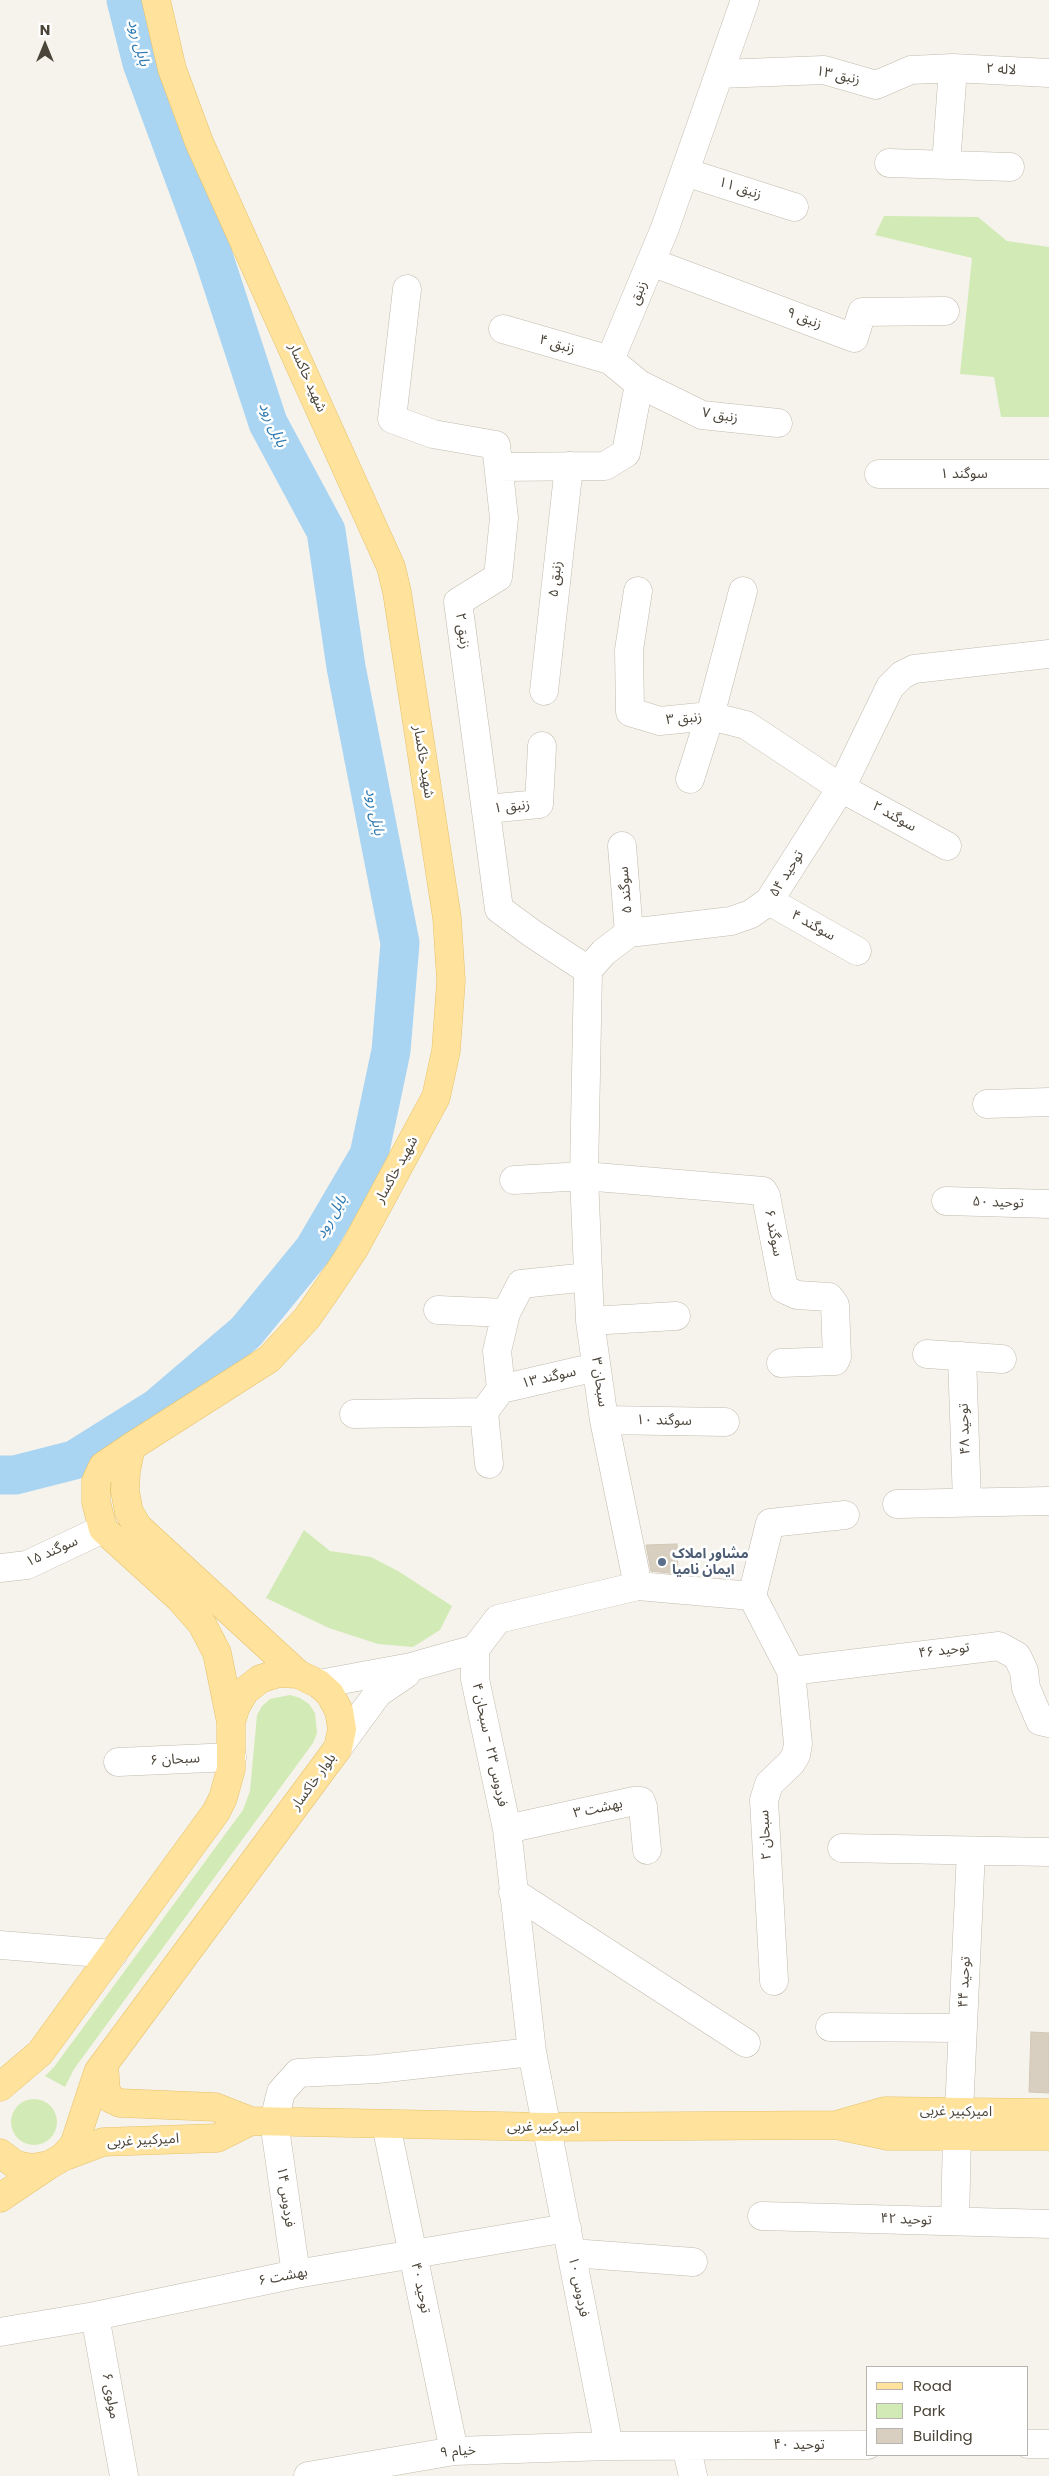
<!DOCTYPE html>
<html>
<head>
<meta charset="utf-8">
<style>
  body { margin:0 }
  #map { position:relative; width:1049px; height:2476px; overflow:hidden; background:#f6f3ec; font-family:Poppins,sans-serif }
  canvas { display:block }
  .legend { position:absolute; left:866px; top:2366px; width:162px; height:90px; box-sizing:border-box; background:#fff; border:1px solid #b7b4b0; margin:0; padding:6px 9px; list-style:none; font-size:15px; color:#4b4439 }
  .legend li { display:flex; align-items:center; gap:10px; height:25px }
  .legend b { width:25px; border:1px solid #b7b4b0 }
  .north { position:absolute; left:20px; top:20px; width:50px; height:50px; -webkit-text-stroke:4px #fff; paint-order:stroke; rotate:0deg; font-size:14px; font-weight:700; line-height:20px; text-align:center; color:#4b4439 }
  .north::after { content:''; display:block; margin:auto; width:18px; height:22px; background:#4b4439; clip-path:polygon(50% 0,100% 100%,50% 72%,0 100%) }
</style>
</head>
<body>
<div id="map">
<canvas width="1049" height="2476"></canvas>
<ul class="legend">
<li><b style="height:6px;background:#ffe39c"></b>Road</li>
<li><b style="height:14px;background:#d2eab5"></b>Park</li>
<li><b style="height:14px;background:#d8cfc1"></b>Building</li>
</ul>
<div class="north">N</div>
</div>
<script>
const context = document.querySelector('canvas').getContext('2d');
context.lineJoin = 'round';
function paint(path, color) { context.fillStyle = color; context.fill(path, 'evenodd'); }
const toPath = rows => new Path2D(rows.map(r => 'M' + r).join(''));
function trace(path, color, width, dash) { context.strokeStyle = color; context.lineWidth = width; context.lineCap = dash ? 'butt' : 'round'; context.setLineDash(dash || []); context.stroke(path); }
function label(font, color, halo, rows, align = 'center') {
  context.font = font + ' Poppins,"Noto Sans Arabic",sans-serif'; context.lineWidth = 5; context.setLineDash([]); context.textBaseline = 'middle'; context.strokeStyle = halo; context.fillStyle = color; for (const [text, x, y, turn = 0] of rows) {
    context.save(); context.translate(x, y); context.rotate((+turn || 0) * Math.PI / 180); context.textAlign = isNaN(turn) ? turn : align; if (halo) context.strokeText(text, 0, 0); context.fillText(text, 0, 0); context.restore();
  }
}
const green = toPath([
  [884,216,978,217,1007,241,1049,247,1049,417,1001,417,994,377,960,374,972,258,875,235],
  [304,1530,330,1551,371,1557,398,1571,452,1606,440,1630,413,1647,378,1644,329,1628,266,1598],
  [290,1695,300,1698,309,1704,315,1713,317,1733,313,1743,74,2069,65,2087,45,2076,54,2067,243,1810,250,1791,257,1715,262,1706,270,1699],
  '11 2122a23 23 0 1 1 46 0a23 23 0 1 1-46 0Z'
]);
const river = toPath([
  [0,1475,15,1475,74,1460,157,1408,246,1332,314,1249,369,1155,391,1051,400,943,346,667,326,531,268,423,213,255,142,63,126,0]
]);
const building = toPath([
  [677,1544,678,1574,651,1571,646,1545,677,1544],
  [1031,2032,1049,2033,1049,2093,1029,2092,1031,2032]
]);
const minor = toPath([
  [720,74,824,70,876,85,911,70,953,68,1049,73],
  [889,163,1010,167],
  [946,165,953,68],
  [685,172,794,207],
  [651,262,854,338,862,312,945,311],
  [407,289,392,419,433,434,496,445,504,518,498,577,458,602,499,909,533,934,588,970],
  [503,329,610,360],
  [639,384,702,415,778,423],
  [499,467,605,466,626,453,639,384,610,360,665,228,745,0],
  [879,474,1049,474],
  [638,591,629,650,630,712,660,721,710,716,746,725,841,788,947,846],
  [544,691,569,466],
  [690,779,710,716,743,591],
  [487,809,539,804,542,746],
  [622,846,629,933],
  [769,901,857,951],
  [987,1104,1049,1102],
  [514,1180,584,1176,763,1191,766,1196,784,1289,797,1295,829,1297,835,1305,837,1357,835,1361,781,1363],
  [946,1201,1049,1204],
  [438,1310,506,1313],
  [590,1321,676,1316],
  [927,1354,1002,1359],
  [962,1356,967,1502],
  [501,1389,596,1367],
  [354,1414,484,1412],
  [604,1420,725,1422],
  [489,1464,484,1412,501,1389,497,1351,506,1313,521,1284,588,1277],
  [897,1504,1049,1501],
  [0,1568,27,1565,103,1529],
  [638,1586,604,1420,590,1321,584,1176,588,970,604,952,629,933,731,921,751,914,769,901,841,788,890,687,902,675,914,669,1049,654],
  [752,1596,770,1523,845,1515],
  [411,1667,475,1649],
  [791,1671,999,1646,1017,1656,1024,1671,1026,1688,1040,1721,1049,1723],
  [319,1684,411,1667,406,1674,378,1693,337,1749],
  [118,1762,232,1757],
  [507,1829,634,1801,641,1801,643,1807,647,1850],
  [842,1848,1049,1852],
  [513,1892,746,2043],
  [0,1945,113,1954],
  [830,2027,963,2028],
  [959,2112,971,1851],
  [386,2125,454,2451],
  [762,2216,1049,2224],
  [955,2221,957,2137],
  [572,2253,693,2262],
  [296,2274,274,2121,281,2092,298,2073,377,2069,532,2052],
  [95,2316,124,2476],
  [0,2332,95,2316,296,2274,567,2228],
  [1028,2444,1049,2444],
  [609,2446,532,2052,507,1829,475,1679,475,1649,498,1619,638,1586,752,1596,791,1671,798,1744,796,1755,791,1763,769,1784,764,1800,774,1981],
  [686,2446,693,2476],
  [308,2476,454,2451,609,2446,868,2445]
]);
const major = toPath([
  [131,1447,269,1359,307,1318,330,1285,354,1249,436,1097,446,1051,451,981,447,918,397,592,391,567,199,142,172,69,156,0],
  [231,1722,217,1653,202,1624,179,1598,103,1529,96,1502,96,1481,103,1466,131,1447,126,1471,125,1491,129,1512,138,1527,298,1674],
  [0,2087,40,2053,216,1812,223,1798,231,1769,231,1722,236,1706,245,1691,260,1679,279,1673,298,1674,319,1684,330,1694,339,1711,342,1729,338,1748,98,2072,74,2145,63,2157,49,2165,32,2168,16,2165,0,2153],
  [251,2121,547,2127,836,2125,888,2136,1049,2136],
  [840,2124,885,2111,1049,2113],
  [63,2157,103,2142,217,2138,251,2121,215,2107,120,2103,111,2099,106,2091,104,2064],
  [0,2198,49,2165]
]);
const markers = [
  [662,1562,5,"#5c6f8a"]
];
const streetNames = [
  ["لاله ۲",1001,70,3],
  ["زنبق ۱۳",838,76,12],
  ["زنبق ۱۱",740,189,18],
  ["زنبق",639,293,-68],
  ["زنبق ۹",804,319,21],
  ["زنبق ۴",557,345,16],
  ["شهید خاکسار",307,378,66],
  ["زنبق ۷",720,416,9],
  ["سوگند ۱",964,474],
  ["زنبق ۵",556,579,-84],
  ["زنبق ۲",462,631,82],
  ["زنبق ۳",684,719,-5],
  ["شهید خاکسار",423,762,81],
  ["زنبق ۱",512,807,-6],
  ["سوگند ۲",894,817,29],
  ["توحید ۵۴",787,874,-58],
  ["سوگند ۵",626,890,-95],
  ["سوگند ۴",813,926,29],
  ["شهید خاکسار",397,1170,-61],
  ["توحید ۵۰",998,1203,2],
  ["سوگند ۶",773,1233,79],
  ["سوگند ۱۳",549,1378,-13],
  ["سبحان ۳",599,1382,82],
  ["سوگند ۱۰",664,1421,1],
  ["توحید ۴۸",965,1429,-92],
  ["سوگند ۱۵",52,1552,-24],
  ["توحید ۴۶",944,1651,-7],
  ["فردوس ۲۳ - سبحان ۴",489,1745,78],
  ["سبحان ۶",175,1760,-3],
  ["بلوار خاکسار",314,1782,-54],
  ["بهشت ۳",598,1809,-12],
  ["سبحان ۲",766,1835,-93],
  ["توحید ۴۴",965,1982,-87],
  ["امیرکبیر غربی",956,2112,1],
  ["امیرکبیر غربی",543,2127],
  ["امیرکبیر غربی",143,2141,-3],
  ["فردوس ۱۴",285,2197,82],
  ["توحید ۴۲",906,2220,2],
  ["بهشت ۶",283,2277,-11],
  ["فردوس ۱۰",578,2287,79],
  ["توحید ۴۰",420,2288,78],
  ["مولوی ۶",110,2396,80],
  ["توحید ۴۰",799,2445],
  ["خیام ۹",458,2452,-5]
];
const serviceNames = [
  ["مشاور املاک",672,1554],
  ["ایمان نامیا",672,1570]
];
const waterNames = [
  ["بابل رود",138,43,75],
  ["بابل رود",272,425,66],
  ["بابل رود",374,812,79],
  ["بابل رود",332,1217,-60]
];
paint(green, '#d2eab5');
trace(river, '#a9d4f2', 39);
paint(building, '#d8cfc1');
trace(building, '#d3c7b4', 1);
trace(minor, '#c2bbae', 29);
trace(major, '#e6c16a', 29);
trace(minor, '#fff', 28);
trace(major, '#ffe39c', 28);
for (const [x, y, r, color] of markers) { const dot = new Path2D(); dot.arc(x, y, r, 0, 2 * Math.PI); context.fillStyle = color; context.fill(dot); trace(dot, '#fff', 2); }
label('14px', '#4b4439', '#fff', streetNames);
label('bold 14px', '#4e5e75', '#fff', serviceNames, 'left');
label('italic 15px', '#2e7ab2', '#fff', waterNames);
</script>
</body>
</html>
